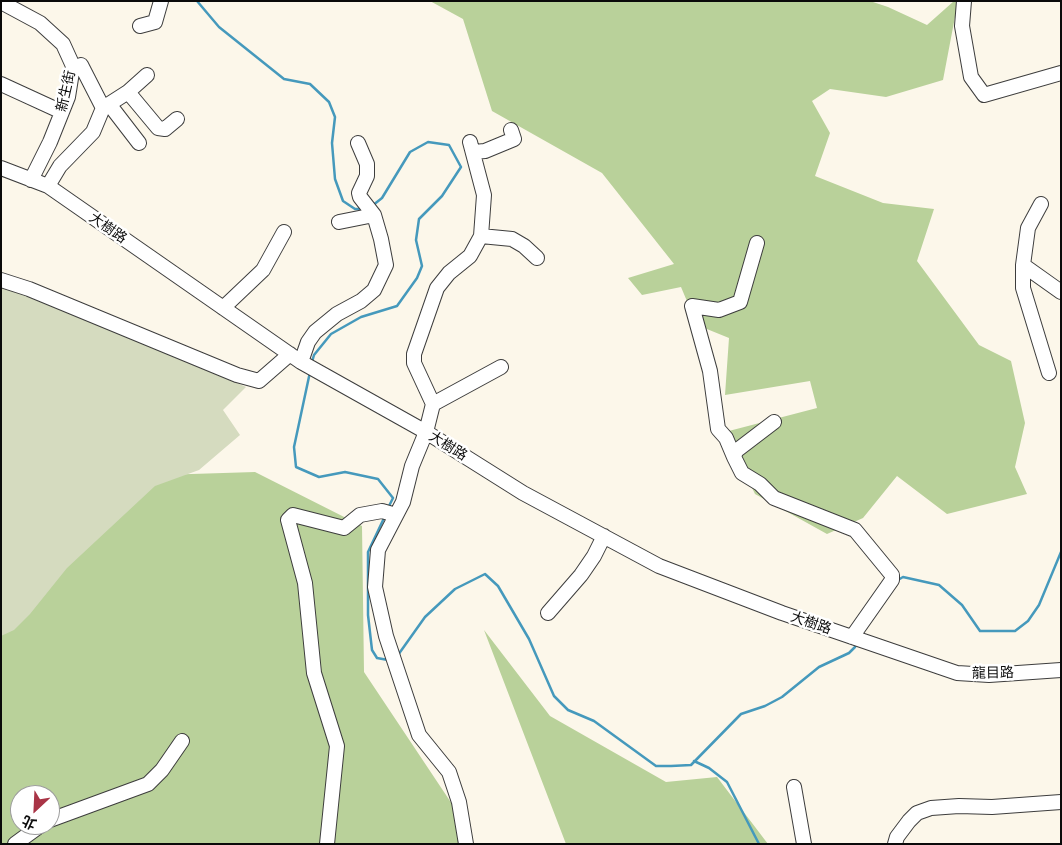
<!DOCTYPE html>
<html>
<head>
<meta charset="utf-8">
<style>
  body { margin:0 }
  #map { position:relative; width:1062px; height:845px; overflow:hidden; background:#fcf7ea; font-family:"Crimson Pro","Noto Sans TC",serif }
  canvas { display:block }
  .frame { position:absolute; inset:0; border:2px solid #0a0a0a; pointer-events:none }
  .north { position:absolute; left:10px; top:785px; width:50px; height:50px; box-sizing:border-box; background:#fff; border:1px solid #9d9d9d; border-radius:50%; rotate:205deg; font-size:14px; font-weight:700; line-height:20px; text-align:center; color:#0a0a0a }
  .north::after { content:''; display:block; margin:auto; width:18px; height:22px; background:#a93446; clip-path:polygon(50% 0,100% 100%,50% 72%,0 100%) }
</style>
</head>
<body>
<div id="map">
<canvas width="1062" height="845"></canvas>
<div class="frame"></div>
<div class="north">北</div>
</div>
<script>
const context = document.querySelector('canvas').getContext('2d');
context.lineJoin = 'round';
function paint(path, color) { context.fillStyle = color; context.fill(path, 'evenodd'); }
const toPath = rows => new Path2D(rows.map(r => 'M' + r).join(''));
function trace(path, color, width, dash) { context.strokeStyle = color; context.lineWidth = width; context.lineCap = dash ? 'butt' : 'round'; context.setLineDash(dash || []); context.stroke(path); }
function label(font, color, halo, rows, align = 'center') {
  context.font = font + ' "Crimson Pro","Noto Sans TC",serif'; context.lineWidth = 5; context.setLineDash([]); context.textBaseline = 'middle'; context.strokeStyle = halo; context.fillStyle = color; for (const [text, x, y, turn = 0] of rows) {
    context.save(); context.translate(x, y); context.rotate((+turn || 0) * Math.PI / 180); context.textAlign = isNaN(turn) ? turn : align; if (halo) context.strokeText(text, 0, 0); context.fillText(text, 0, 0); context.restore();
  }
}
const forest = toPath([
  [430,1,870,1,888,7,927,25,954,1,958,1,943,80,886,97,830,89,812,101,830,133,815,176,883,203,934,209,917,261,979,345,1011,361,1025,423,1015,467,1027,494,947,514,897,476,863,518,827,534,755,494,725,432,817,408,810,381,725,395,729,338,697,325,681,287,642,295,628,278,674,264,602,173,492,111,463,19],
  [255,472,362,526,364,672,456,810,465,844,1,844,1,480],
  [20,795,50,795,50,825,20,825],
  [484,630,550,716,666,782,717,777,768,844,566,844]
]);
const cemetery = toPath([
  [1,284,168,352,246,387,223,410,240,435,199,470,155,486,67,568,30,614,14,630,1,636]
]);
const stream = toPath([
  [197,1,219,27,284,79,310,84,329,102,335,117,332,143,335,179,343,201,355,209,362,209],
  [312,362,314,355,331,334,361,317,397,306,417,278,422,266,416,240,419,219,442,196,461,167,449,145,428,142,410,152,382,198,372,206],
  [310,372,294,447,296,467,319,477,345,472,378,479,393,498,388,508],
  [385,516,368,552,368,615,372,650,377,658,388,660],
  [898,580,903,577,939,585,962,605,980,631,1015,631,1028,621,1039,605,1061,552],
  [398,655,425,617,455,589,485,574,498,586,529,639,554,696,568,710,594,721,656,766,671,766,691,765,741,714,765,706,782,697,819,667,849,653,855,647],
  [694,761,709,768,727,782,759,844]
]);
const minor = toPath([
  [964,1,962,26,971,77,984,95,1061,73],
  [1,2,40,23,63,44,73,66,68,97,50,142,31,180],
  [140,26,155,22,161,1],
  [81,65,103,108],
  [1,84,62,112],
  [128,92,158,128,165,129,177,119],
  [109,104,139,143],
  [474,152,485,151,514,139,511,130],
  [1,168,48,186,301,362,426,432,523,493,659,566,782,613,957,673,989,675,1061,670],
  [48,186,60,166,93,132,103,108,128,92,147,75],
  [339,222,374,215],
  [481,236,512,239,524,246,537,258],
  [1023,265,1028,228,1041,204],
  [1,280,29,289,237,375,259,381,290,354],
  [223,308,263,270,284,232],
  [301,362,308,342,315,332,337,314,361,301,374,290,386,265,381,239,374,215,360,197,359,193,367,176,367,164,358,143],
  [1049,373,1023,288,1023,265,1061,292],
  [433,404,501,367],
  [774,422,736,451,734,457,742,473,760,484,774,498,855,530,892,575,892,580,852,637],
  [734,457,726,438,718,429,710,371,692,306,719,310,740,302,757,243],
  [548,613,581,575,594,556,604,536],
  [794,787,804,844],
  [50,820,148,784,162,770,182,741],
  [15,844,41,825],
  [327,844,337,746,314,673,305,583,288,520,293,515,344,528,360,515,382,511,396,515],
  [466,844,459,802,449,772,419,735,386,636,375,587,378,550,403,502,412,466,426,432,433,404,414,363,414,354,437,288,449,273,470,256,481,236,484,195,470,142],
  [895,844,897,837,909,821,917,813,931,808,959,806,992,807,1061,802]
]);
const streetNames = [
  ["新生街",66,91,-77],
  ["大樹路",108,228,35],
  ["大樹路",448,446,32],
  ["大樹路",811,623,19],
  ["龍目路",993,673,-1]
];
paint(forest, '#b9d19a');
paint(cemetery, '#d5dbbf');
trace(stream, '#4599bc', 2.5);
trace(minor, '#3d3d3d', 16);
trace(minor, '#fff', 14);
label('14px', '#0a0a0a', '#fff', streetNames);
</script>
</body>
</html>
